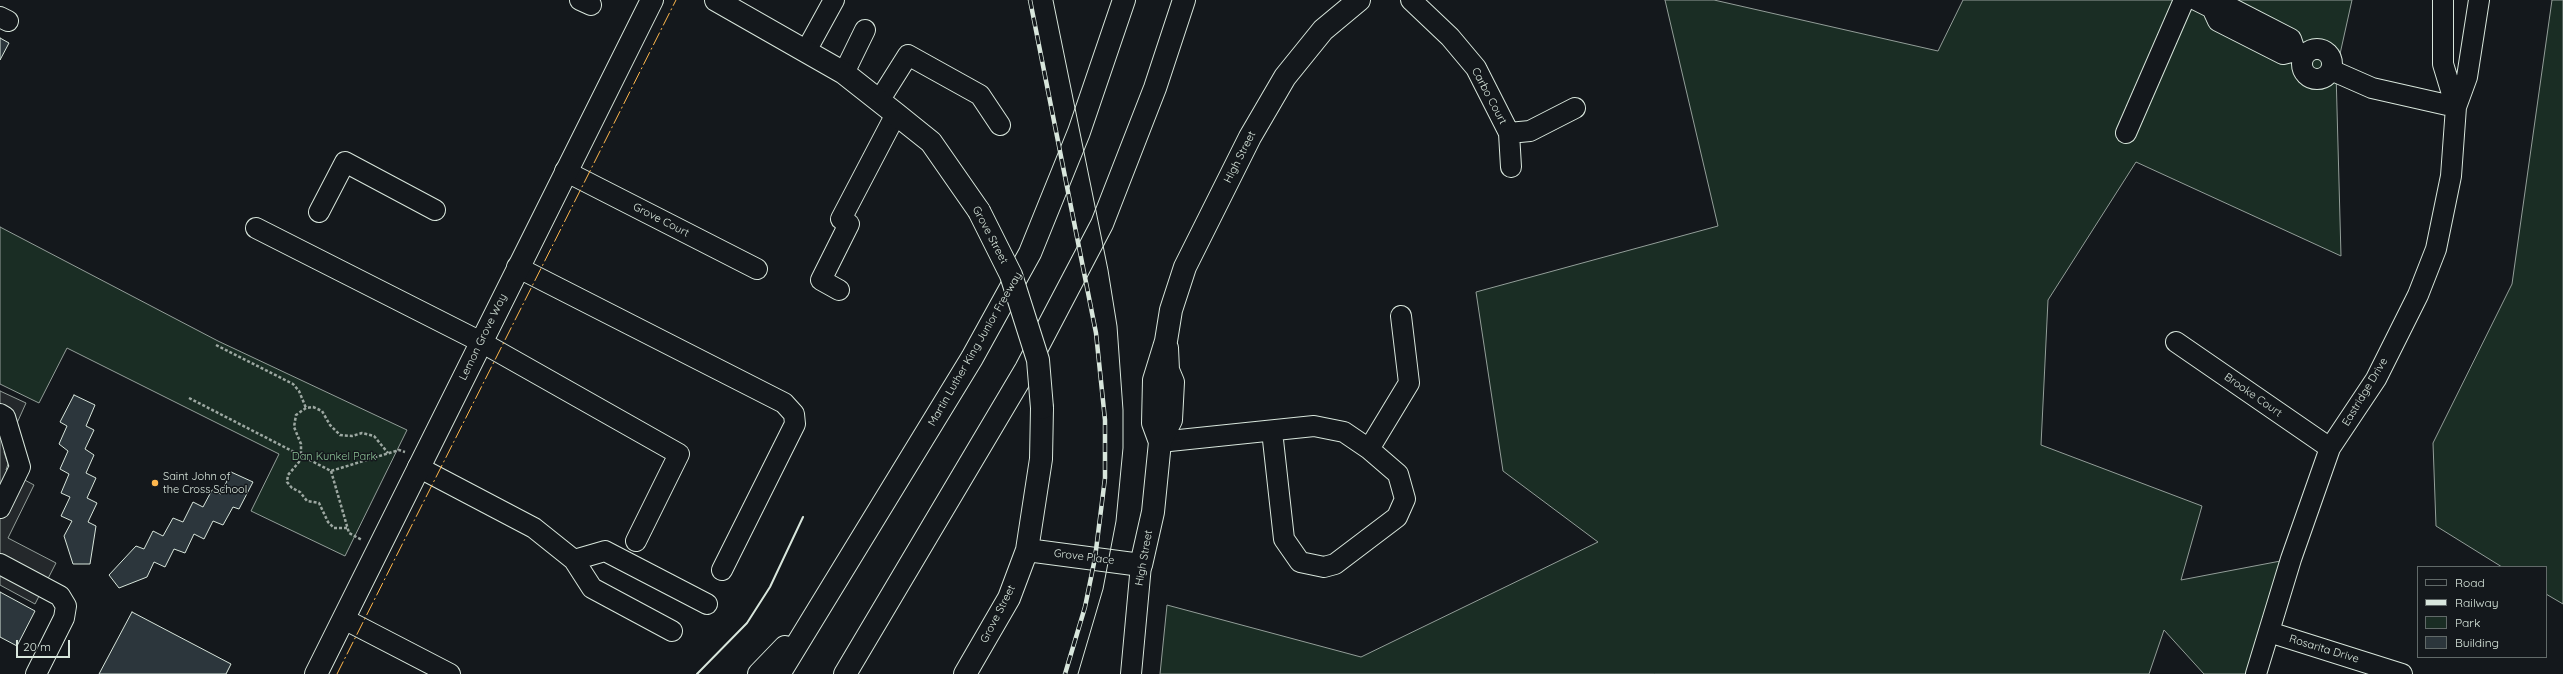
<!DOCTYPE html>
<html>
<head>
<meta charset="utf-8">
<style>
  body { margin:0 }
  #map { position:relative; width:2563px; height:674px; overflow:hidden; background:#14181c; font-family:Quicksand,sans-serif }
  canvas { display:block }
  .legend { position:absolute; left:2417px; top:566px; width:130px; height:92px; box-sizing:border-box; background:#14181c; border:1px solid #626a69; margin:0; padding:5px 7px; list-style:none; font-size:12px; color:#d8e6dc }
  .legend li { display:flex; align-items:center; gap:8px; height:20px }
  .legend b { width:20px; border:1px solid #626a69 }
  .scale { position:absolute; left:16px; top:640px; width:54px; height:18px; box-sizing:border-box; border:2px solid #d8e6dc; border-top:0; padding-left:5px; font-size:12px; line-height:14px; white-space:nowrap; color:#d8e6dc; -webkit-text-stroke:3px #14181c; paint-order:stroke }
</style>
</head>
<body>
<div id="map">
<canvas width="2563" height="674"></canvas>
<ul class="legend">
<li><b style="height:5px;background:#14181c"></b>Road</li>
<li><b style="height:5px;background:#d8e6dc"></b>Railway</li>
<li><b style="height:11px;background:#1a2d24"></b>Park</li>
<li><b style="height:11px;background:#2c363c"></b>Building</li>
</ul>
<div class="scale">20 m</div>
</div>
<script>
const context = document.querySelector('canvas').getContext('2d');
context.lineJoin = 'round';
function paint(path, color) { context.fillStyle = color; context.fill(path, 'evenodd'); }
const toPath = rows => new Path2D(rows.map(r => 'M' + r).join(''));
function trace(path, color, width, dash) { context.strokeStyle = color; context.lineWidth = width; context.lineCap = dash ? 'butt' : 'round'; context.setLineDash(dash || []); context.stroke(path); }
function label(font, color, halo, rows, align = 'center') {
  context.font = font + ' Quicksand,sans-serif'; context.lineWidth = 3; context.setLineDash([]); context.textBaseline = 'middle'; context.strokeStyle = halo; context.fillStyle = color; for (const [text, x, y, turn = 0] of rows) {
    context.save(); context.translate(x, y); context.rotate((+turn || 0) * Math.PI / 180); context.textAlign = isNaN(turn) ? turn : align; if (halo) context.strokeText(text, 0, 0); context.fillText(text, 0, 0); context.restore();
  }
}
const green = toPath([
  [1665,0,1714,0,1938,51,1963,0,2352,0,2336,72,2341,256,2136,162,2048,300,2041,445,2202,506,2181,580,2291,559,2256,674,2204,674,2164,630,2149,674,1160,674,1167,605,1361,657,1598,542,1503,471,1476,292,1718,226,1665,0],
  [2552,0,2563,0,2563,604,2546,594,2546,567,2502,567,2436,526,2433,443,2512,284,2552,0],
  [0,227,218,341,407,430,345,556,251,511,279,454,67,348,39,403,0,384,0,227]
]);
const parking = toPath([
  [0,391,26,403,4,452,8,464,6,470,34,485,8,538,56,563,35,604,0,585,0,391]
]);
const building = toPath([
  [0,38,9,43,0,60,0,38],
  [74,395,95,405,86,426,94,430,85,449,94,455,86,473,96,478,87,498,97,503,88,522,96,526,90,564,73,564,64,536,72,521,61,516,70,497,61,493,69,474,60,469,68,451,59,444,67,426,60,422,74,395],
  [231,472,253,482,239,509,233,507,223,525,213,521,204,539,194,534,185,553,174,549,165,567,154,562,147,577,119,588,109,575,136,546,144,549,153,531,163,536,173,518,183,522,193,502,203,507,212,490,221,494,231,472],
  [0,592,35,611,17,646,0,637,0,592],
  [132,612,231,664,226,674,99,674,132,612]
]);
const path = toPath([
  [216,345,293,384,299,391,306,408],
  [189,398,331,471,399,450,405,452],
  [331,471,349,533,362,540],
  [347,528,334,528,328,522,319,503,307,501,300,492,292,488,287,482,288,475,299,462,301,455,301,444,294,427,296,415,306,408,313,407,322,411,330,425,340,435,352,436,362,433,374,436,388,453]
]);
const minor = toPath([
  [580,0,591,5],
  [1411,0,1450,37,1476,68,1509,133,1511,167],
  [2196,0,2212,8,2227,6,2291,39,2295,51,2304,56],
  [2443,0,2443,64,2456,107],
  [2212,8,2218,21,2283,54,2295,51],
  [0,17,8,21],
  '2302 64a15 15 0 1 1 30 0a15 15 0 1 1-30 0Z',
  [806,51,834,0],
  [2331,70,2372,88,2456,107],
  [844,73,865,30],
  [879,101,908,55,980,95,1000,125],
  [1509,133,1530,131,1575,108],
  [2126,133,2184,0],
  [565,171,757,269],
  [319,212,345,162,435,210],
  [256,228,481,342,679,454,636,541],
  [517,267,784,403,794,414,795,424,722,570],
  [839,290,821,280,849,224,841,219,896,114],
  [2176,342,2330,448],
  [0,414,5,417,20,467,0,508],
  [1160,442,1314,426,1344,432,1369,449,1398,474,1405,499,1397,517,1335,564,1324,567,1300,562,1284,539,1272,431],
  [1369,449,1409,383,1401,316],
  [418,467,534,528,574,560,592,588,672,631],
  [574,560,605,551,707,604],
  [0,564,60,596,66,606,64,618,36,674],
  [344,619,450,674],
  [2269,632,2402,674],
  [1131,674,1141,565],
  [2256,674,2291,559,2330,448,2376,379,2418,295,2436,249,2451,176,2456,107,2467,77,2479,0]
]);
const major = toPath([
  [716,0,844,73,896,114,931,142,979,211],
  [1160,442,1153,423,1154,380,1166,341,1171,310,1185,267,1250,137,1285,77,1323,30,1359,0],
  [1027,550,1141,565,1153,512,1160,442,1171,420,1173,382,1168,370,1167,348],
  [316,674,652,0],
  [965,674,1009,598,1027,550,1041,459,1042,408]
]);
const highway = toPath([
  [759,674,785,647],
  [779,674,972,358,1030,253,1079,132,1124,0],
  [845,674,1026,369,1102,224,1155,88,1184,0]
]);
const tram = toPath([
  [1053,0,1108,270,1117,326,1123,410,1123,448,1116,521,1103,589,1078,674]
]);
const rail = toPath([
  [1030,0,1096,333,1105,420,1105,478,1095,558,1085,607,1065,674]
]);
const majorBridge = toPath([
  [979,211,1011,275,1038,360,1042,408]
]);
const wall = toPath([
  [697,674,747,623,770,587,803,517]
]);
const power = toPath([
  [337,674,676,0]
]);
const markers = [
  [155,483,4,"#ffb74d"]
];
const streetNames = [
  ["Carbo Court",1489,96,62],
  ["High Street",1240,157,-63],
  ["Grove Court",661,220,27],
  ["Grove Street",990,235,62],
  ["Lemon Grove Way",483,337,-64],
  ["Martin Luther King Junior Freeway",975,349,-60],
  ["Eastridge Drive",2365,392,-59],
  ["Brooke Court",2253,395,35],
  ["Grove Place",1084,557,7],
  ["High Street",1144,558,-80],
  ["Grove Street",998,614,-63],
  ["Rosarita Drive",2324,649,17]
];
const parkNames = [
  ["Dan Kunkel Park",334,457]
];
const poiNames = [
  ["Saint John of",163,477],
  ["the Cross School",163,490]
];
paint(green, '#1a2d24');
trace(green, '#939e99', 1);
paint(parking, '#24282b');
trace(parking, '#939e99', 1);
paint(building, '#2c363c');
trace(building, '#d8e6dc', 1);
trace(minor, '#d8e6dc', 22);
trace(major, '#d8e6dc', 24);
trace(highway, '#d8e6dc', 24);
trace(path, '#9da8a2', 2.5, [3, 2]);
trace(minor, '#14181c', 20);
trace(major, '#14181c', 22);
trace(highway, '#14181c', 22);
trace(tram, '#d8e6dc', 1);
trace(rail, '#d8e6dc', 4.5);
trace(rail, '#14181c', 3, [9]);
trace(majorBridge, '#d8e6dc', 24, []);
trace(majorBridge, '#14181c', 22);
trace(wall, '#d8e6dc', 2);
trace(power, '#ffb74d', 1, [14, 3, 2, 3]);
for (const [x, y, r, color] of markers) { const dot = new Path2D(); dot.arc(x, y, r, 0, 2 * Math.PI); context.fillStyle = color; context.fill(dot); trace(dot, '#14181c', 1.5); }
label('11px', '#d8e6dc', '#14181c', streetNames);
label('11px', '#8ac095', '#14181c', parkNames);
label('11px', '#d8e6dc', '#14181c', poiNames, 'left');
</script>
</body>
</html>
